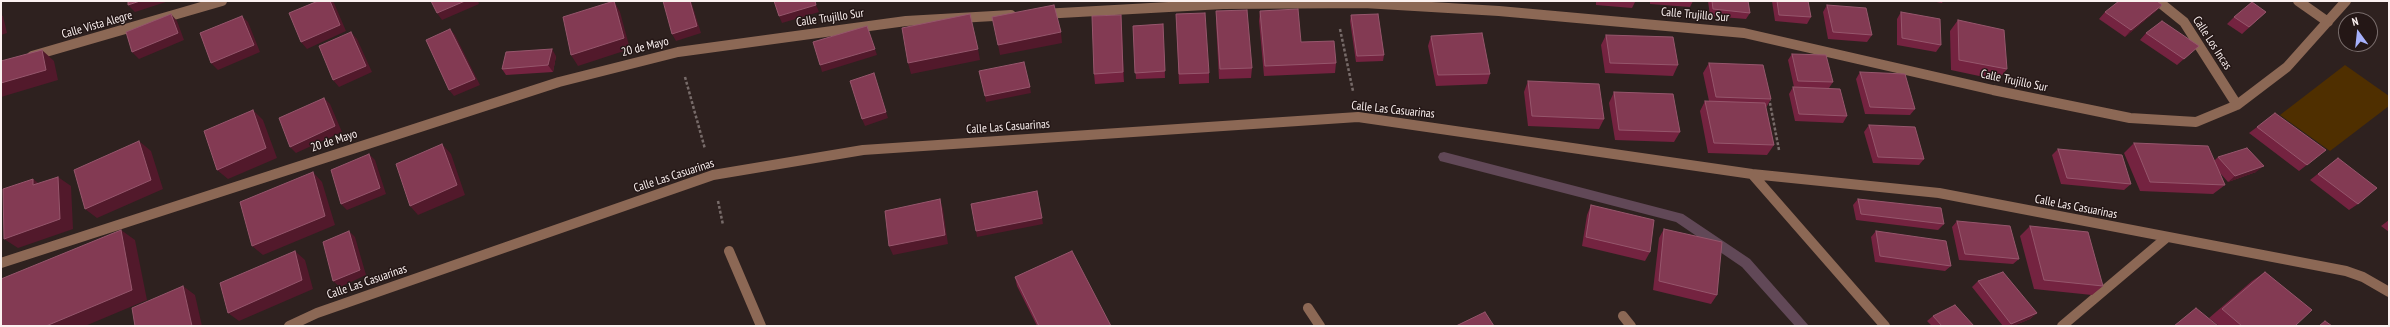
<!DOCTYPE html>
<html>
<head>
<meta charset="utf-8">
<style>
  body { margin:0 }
  #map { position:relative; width:2390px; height:327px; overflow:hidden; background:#2e211f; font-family:"PT Sans Narrow",sans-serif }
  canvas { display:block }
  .frame { position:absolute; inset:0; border:2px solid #fbf1f0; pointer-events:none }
  .north { position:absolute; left:2338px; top:12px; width:40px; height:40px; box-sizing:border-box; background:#241716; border:1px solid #7a6e6d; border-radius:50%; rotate:345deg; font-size:11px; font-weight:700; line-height:16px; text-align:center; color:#fbf1f0 }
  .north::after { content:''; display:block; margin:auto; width:14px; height:18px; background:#a6b1fc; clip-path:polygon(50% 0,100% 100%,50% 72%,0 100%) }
</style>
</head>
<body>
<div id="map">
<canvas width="2390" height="327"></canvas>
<div class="frame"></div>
<div class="north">N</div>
</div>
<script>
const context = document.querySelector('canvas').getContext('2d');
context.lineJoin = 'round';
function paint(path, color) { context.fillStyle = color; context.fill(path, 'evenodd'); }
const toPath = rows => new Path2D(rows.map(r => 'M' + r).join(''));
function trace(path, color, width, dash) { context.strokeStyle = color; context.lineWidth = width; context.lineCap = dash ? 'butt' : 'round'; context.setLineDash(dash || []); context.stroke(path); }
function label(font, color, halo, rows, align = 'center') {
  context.font = font + ' "PT Sans Narrow",sans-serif'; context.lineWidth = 3; context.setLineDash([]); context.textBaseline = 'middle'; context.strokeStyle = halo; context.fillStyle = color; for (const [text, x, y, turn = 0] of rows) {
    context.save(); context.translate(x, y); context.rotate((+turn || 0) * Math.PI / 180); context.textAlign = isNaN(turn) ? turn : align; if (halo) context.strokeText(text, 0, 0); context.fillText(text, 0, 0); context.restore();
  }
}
const green = toPath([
  [2345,65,2389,96,2389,106,2330,151,2280,115]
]);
const stream = toPath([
  [1444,152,1683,214,1750,259,1809,326,1795,326,1742,267,1676,222,1444,162,1440,161,1438,157,1440,153,1444,152]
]);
const path = toPath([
  [1340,29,1353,91],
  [685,77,705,149],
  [1769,98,1779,150],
  [718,201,723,225]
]);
const minor = toPath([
  [2158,1,2184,22,2237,105],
  [2298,1,2328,22],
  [1042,14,1223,4,1364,3,1499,11,1744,33,1993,90,2130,118,2196,122,2237,105,2287,67,2346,1],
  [32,56,222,1],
  [1752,174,1885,326],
  [729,251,761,326],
  [1,263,559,82,678,52,906,21,1011,15],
  [1308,308,1320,326],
  [1623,316,1631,326],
  [289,326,317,313,713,175,863,150,1358,117,1752,174,1939,193,2346,271,2363,277,2389,292],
  [2062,326,2166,238]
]);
const wall = toPath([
  [920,1,935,1,920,2],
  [1596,1,1635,1,1635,2,1632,8,1596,5],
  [1650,1,1693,1,1690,7,1650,4],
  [1708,1,1748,1,1750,13,1746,19,1710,16],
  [1772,1,1808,1,1811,17,1807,24,1775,21],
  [1931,1,1943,1,1942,3],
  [1827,5,1872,35,1867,42,1828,39,1823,12],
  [2162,5,2156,11,2125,37,2099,19,2105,12],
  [1216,11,1252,68,1251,78,1219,79,1216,21],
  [1260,11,1301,42,1336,63,1335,73,1264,76,1259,21],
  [1901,12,1941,45,1936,52,1897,45,1897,19],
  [2266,12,2242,34,2227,24,2234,17],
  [1176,14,1209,73,1209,83,1179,84],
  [1121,15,1124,82,1095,84,1094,74],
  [1351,15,1384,55,1383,61,1356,62,1350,21],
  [1958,20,2007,69,1998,80,1951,70,1950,31],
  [1163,24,1165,78,1136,79,1133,26],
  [2146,33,2192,52,2177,65,2140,40],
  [1606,35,1678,65,1673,76,1605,73,1601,45],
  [1431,36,1490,74,1487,84,1436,86,1428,46],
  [1792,54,1833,82,1829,88,1847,116,1843,123,1795,121,1789,94,1793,87,1794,87,1788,60],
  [556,56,553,72,506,75,502,69],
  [1709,63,1771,99,1766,108,1774,145,1767,155,1708,153,1700,111,1705,101,1709,101,1703,73],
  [1860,72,1915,109,1910,115,1865,114,1856,79],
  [1528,81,1604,119,1599,129,1528,126,1524,92],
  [1614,92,1680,132,1674,142,1615,140,1609,103],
  [1869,125,1924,159,1919,165,1873,163,1864,132],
  [2257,127,2326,150,2299,171,2249,133],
  [2134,143,2214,161,2218,157,2256,172,2228,182,2220,173,2225,185,2213,194,2140,191,2124,153],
  [2058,149,2131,184,2124,190,2061,184,2052,155],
  [2338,158,2358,204,2349,210,2310,180],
  [1858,199,1944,224,1938,230,1856,220,1853,205],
  [1591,205,1650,252,1645,261,1582,246,1587,215],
  [2389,220,2389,232,2381,226],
  [1957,221,2019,259,2013,264,1959,260,1952,227],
  [2030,226,2103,286,2092,295,2034,289,2020,236],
  [1664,229,1717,295,1711,304,1653,290,1659,238],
  [1876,231,1951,266,1945,271,1875,262,1871,237],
  [2265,272,2295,326,2219,326,2209,318,2252,281],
  [1015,277,1111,326,1037,326,1017,286],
  [1978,281,2037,313,2030,319,2013,326,2003,326,1972,287],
  [1933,316,1974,326,1932,326,1927,321]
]);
const shadedWall = toPath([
  [140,1,169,1,135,12,128,5],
  [330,1,332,1,334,3,346,31,307,49,301,42],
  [465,1,478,1,479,4,442,20,437,13],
  [614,1,620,12,630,49,578,66,571,55],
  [690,1,691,1,701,33,676,41,672,34],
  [816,5,819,12,782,23,779,16],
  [2162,5,2156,11,2125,37,2131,30],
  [171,14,177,21,184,40,139,59,132,52],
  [1,15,3,16,7,33,1,35],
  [1121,15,1122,25,1124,82,1123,72],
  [242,16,248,22,260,52,218,70,211,63],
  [450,29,455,35,480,85,454,96,449,90],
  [351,32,357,39,372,72,339,87,333,80],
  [1061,32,1062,43,1000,55,998,45],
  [552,49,556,56,553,72,548,65],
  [875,49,877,55,822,72,820,65],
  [978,49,980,60,911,74,908,63],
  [42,50,54,61,58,80,1,97,1,83],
  [876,80,888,118,865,126,862,119],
  [1030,87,1031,93,986,102,985,96],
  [324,98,330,104,342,132,296,153,290,147],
  [253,110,263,120,277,158,228,179,217,170],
  [139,141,151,151,163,189,97,218,85,209],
  [442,144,451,154,465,195,418,215,410,206],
  [369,154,375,160,386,194,347,210,341,204],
  [2264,166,2256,172,2228,182,2235,176],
  [313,172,322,182,335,225,263,255,252,246],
  [58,177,71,186,73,229,18,248,4,239],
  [33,179,46,189,33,185],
  [940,199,943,209,948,244,893,255,889,246],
  [1042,218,1043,224,977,237,976,231],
  [121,230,135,240,147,300,85,326,46,326],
  [349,231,355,237,366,275,340,287,333,281],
  [295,251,305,260,313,289,239,321,228,313],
  [183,286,195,295,202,326,192,326],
  [2037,313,2030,319,2013,326,2009,326,2011,324]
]);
const building = toPath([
  [128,1,140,1,128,5,128,1],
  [318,1,330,1,340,25,301,42,289,13,318,1],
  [431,1,465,1,437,13,431,1],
  [614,1,624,38,571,55,563,17,614,1],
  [663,1,690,1,697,26,672,34,663,1],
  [774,1,815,1,816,5,779,16,774,1],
  [1712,1,1748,1,1750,13,1713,9,1712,1],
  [1777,1,1808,1,1811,17,1779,15,1777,1],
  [2119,1,2157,1,2162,5,2131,30,2105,12,2119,1],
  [2252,2,2266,12,2249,27,2234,17,2252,2],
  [1054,5,1061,32,998,45,992,17,1054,5],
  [1827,5,1866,8,1872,35,1833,32,1827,5],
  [1298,9,1301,42,1334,41,1336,63,1265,66,1260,11,1298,9],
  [1247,10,1252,68,1220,69,1216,11,1247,10],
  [1901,12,1940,19,1941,45,1902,38,1901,12],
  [1205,13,1209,73,1179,74,1176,14,1205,13],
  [171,14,178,33,132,52,126,32,171,14],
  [970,14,978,49,908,63,902,28,970,14],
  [1378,14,1384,55,1357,56,1351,15,1378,14],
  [1121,15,1123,72,1094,74,1092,16,1121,15],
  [242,16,254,45,211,63,200,33,242,16],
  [1958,20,2004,30,2007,69,1959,60,1958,20],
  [2162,21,2199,46,2184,59,2146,33,2162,21],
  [1163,24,1165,71,1135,73,1133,26,1163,24],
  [867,26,875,49,820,65,813,42,867,26],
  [450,29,475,79,449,90,426,40,450,29],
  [351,32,366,66,333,80,319,46,351,32],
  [1482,33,1490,74,1438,75,1431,36,1482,33],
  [1606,35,1673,37,1678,65,1610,63,1606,35],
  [552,49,548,65,502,69,506,52,552,49],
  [42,50,46,70,1,83,1,61,42,50],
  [1792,54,1826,55,1833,82,1798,81,1792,54],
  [1024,62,1030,87,985,96,979,71,1024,62],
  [1709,63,1763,65,1771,99,1716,97,1709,63],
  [1860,72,1905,74,1915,109,1870,107,1860,72],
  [874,73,886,112,862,119,850,81,874,73],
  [1528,81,1599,84,1604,119,1532,116,1528,81],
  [1793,87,1840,89,1847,116,1799,114,1793,87],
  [1614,92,1673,94,1680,132,1619,130,1614,92],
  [324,98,335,126,290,147,279,118,324,98],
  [1705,101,1765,103,1774,145,1714,143,1705,101],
  [253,110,266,148,217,170,204,131,253,110],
  [2275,113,2326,150,2307,165,2257,127,2275,113],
  [1869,125,1915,127,1924,159,1878,157,1869,125],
  [139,141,151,180,85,209,74,170,139,141],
  [2134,143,2208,146,2225,185,2150,182,2134,143],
  [442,144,457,185,410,206,396,164,442,144],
  [2247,148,2264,166,2235,176,2218,157,2247,148],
  [2058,149,2122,155,2131,184,2067,178,2058,149],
  [369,154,380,188,341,204,331,170,369,154],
  [2338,158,2377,188,2358,204,2318,174,2338,158],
  [313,172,325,216,252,246,240,202,313,172],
  [58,177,60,219,4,239,3,189,33,179,33,185,58,177],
  [1037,191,1042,218,976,231,971,204,1037,191],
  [940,199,945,235,889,246,885,211,940,199],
  [1858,199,1941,208,1944,224,1861,214,1858,199],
  [1591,205,1654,220,1650,252,1586,237,1591,205],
  [1957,221,2010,226,2019,259,1965,254,1957,221],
  [2030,226,2088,232,2103,286,2044,280,2030,226],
  [1664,229,1722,242,1717,295,1659,281,1664,229],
  [121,230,132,290,46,326,1,326,1,279,121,230],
  [349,231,360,270,333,281,323,242,349,231],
  [1876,231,1946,241,1951,266,1880,256,1876,231],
  [295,251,302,280,228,313,220,283,295,251],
  [1072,251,1111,326,1039,326,1015,277,1072,251],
  [2003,272,2037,313,2011,324,1978,281,2003,272],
  [2265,272,2312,310,2295,326,2242,326,2222,309,2265,272],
  [183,286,192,326,135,326,132,308,183,286],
  [1955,305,1974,326,1942,326,1933,316,1955,305],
  [2196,308,2218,326,2174,326,2196,308],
  [1485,312,1494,326,1456,326,1485,312],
  [2325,321,2332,326,2319,326,2325,321]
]);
const streetNames = [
  ["Calle Trujillo Sur",1695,15,5],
  ["Calle Trujillo Sur",830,18,-8],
  ["Calle Vista Alegre",97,25,-16],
  ["Calle Los Incas",2212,43,57],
  ["20 de Mayo",645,47,-14],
  ["Calle Trujillo Sur",2014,81,12],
  ["Calle Las Casuarinas",1393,110,6],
  ["Calle Las Casuarinas",1008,127,-4],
  ["20 de Mayo",334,141,-18],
  ["Calle Las Casuarinas",674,176,-18],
  ["Calle Las Casuarinas",2076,207,11],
  ["Calle Las Casuarinas",367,282,-19]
];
paint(green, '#4f2f00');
paint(stream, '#614857');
trace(path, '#776b69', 2.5, [3, 2]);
trace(minor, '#8c6855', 10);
paint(wall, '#742340');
paint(shadedWall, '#52192b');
paint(building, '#833a53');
trace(building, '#96566c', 1);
label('12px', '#fbf1f0', '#241716', streetNames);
</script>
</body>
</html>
